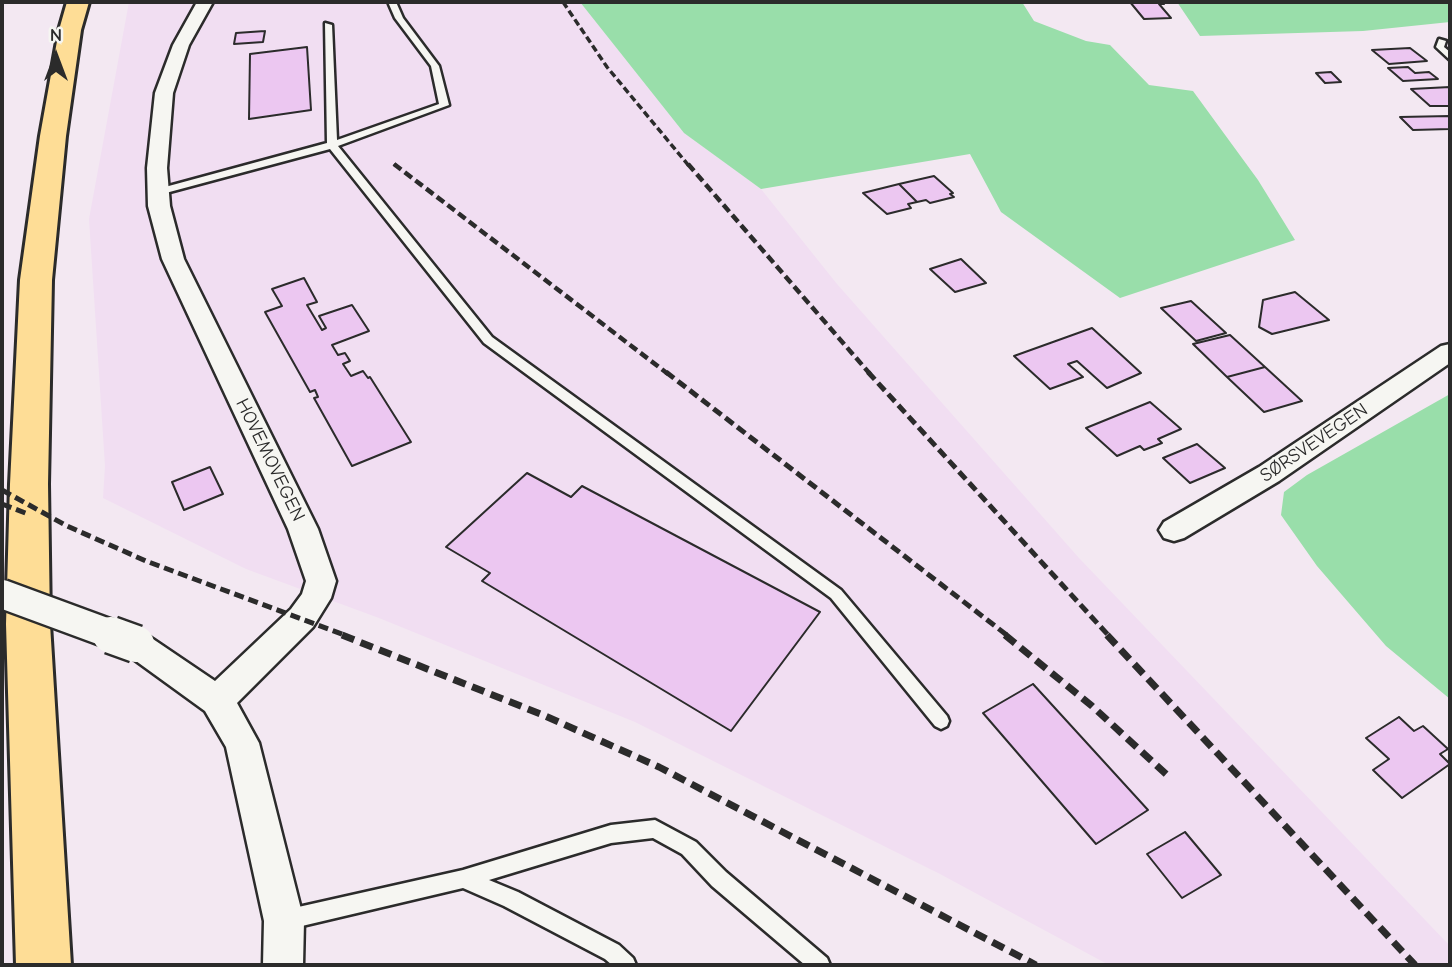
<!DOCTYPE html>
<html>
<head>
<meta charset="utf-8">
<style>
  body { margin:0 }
  #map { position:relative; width:1452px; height:967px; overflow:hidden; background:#f3e8f2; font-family:"Comic Neue",sans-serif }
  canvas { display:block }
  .frame { position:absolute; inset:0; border:4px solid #2b2b2b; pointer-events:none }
  .north { position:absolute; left:21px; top:21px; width:70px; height:70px; -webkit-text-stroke:5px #f6f6f2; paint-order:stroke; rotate:0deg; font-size:19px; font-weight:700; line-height:28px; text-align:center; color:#2b2b2b }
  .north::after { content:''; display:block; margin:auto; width:24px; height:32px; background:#2b2b2b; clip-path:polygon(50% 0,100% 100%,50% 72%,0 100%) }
</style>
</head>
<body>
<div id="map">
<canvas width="1452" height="967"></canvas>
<div class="frame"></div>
<div class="north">N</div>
</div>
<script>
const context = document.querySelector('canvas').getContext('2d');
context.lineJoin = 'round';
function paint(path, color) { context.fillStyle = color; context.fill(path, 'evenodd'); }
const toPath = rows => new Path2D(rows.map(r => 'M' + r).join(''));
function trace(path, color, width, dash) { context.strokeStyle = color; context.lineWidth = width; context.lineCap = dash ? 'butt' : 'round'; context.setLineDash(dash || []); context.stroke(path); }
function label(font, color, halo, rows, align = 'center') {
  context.font = font + ' "Comic Neue",sans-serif'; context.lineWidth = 5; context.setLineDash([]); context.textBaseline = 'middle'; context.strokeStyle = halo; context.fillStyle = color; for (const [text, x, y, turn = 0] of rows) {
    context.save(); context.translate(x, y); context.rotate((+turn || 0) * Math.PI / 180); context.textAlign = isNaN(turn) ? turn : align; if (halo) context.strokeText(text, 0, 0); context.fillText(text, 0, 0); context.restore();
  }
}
const built = toPath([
  [129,2,580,2,684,133,761,189,837,284,1079,558,1450,946,1450,965,1109,965,940,874,635,722,379,618,246,569,103,498,105,466,89,219]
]);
const green = toPath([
  [580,2,1022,2,1034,21,1086,41,1110,45,1149,85,1193,91,1258,180,1295,240,1120,298,1001,212,970,154,761,189,684,133],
  [1177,2,1450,2,1450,22,1363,31,1200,36],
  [1450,394,1450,699,1386,646,1317,566,1281,515,1284,492,1307,475]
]);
const building = toPath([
  [1130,2,1162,2,1164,4,1159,4,1171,18,1144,19,1130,2],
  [265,31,263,42,234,44,236,33,265,31],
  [307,47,311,110,249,119,250,54,307,47],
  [1410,48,1427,61,1389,64,1372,50,1410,48],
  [1408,67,1415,73,1429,72,1438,79,1403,81,1388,68,1408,67],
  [1331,72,1341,82,1325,83,1316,73,1331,72],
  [1450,87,1450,106,1430,106,1411,89,1450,87],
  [1450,116,1450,129,1413,130,1400,117,1450,116],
  [934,176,953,193,950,194,954,197,930,203,926,200,917,202,899,184,934,176],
  [899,184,917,202,908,204,911,208,887,214,863,193,899,184],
  [961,259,986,283,955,292,930,269,961,259],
  [304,278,317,302,307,305,322,330,326,328,319,316,352,305,369,331,332,345,338,355,345,353,350,361,343,364,351,376,363,371,368,378,370,377,411,442,352,466,314,398,318,397,315,390,310,392,265,312,282,306,272,289,304,278],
  [1295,292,1329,320,1272,334,1259,327,1263,300,1295,292],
  [1191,301,1226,333,1196,341,1161,308,1191,301],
  [1092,328,1141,373,1107,388,1077,361,1068,364,1083,377,1050,389,1014,356,1092,328],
  [1230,335,1265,367,1227,377,1193,344,1230,335],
  [1265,367,1302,401,1264,412,1227,377,1265,367],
  [1150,402,1181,429,1158,439,1162,443,1144,450,1140,446,1117,456,1086,428,1150,402],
  [1197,444,1225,468,1190,483,1163,458,1197,444],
  [210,467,223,494,184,510,172,482,210,467],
  [527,473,571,497,582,486,820,612,731,731,482,581,490,573,446,547,527,473],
  [1033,684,1148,810,1096,844,983,713,1033,684],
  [1399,717,1414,731,1423,726,1448,749,1440,754,1450,764,1402,798,1373,770,1389,759,1366,738,1399,717],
  [1185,832,1221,875,1182,898,1147,854,1185,832]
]);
const service = toPath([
  [388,2,396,2,403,18,439,66,449,105,338,146,492,337,841,590,947,716,949,721,947,726,941,729,935,726,831,598,484,343,330,149,162,194,154,194,154,190,327,143,325,23,332,25,337,140,439,104,431,66,395,18,388,2],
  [1439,39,1446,41,1444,47,1450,52,1450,60,1436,47,1439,39],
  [655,820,696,842,726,872,827,958,830,965,805,965,712,886,682,854,653,838,611,843,489,880,518,892,619,945,633,958,636,965,612,965,605,959,504,906,463,888,285,930,278,927,275,920,278,913,285,910,463,870,611,825,655,820]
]);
const minor = toPath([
  [197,2,213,2,189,45,173,93,167,168,170,206,184,259,318,529,336,581,331,598,313,627,237,703,259,743,304,921,303,965,263,965,264,921,226,747,205,711,125,653,120,644,125,635,136,631,147,635,215,681,291,609,302,594,306,581,288,529,162,259,148,206,147,168,155,93,173,45,197,2],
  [1450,344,1450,363,1279,481,1184,538,1174,541,1164,538,1159,530,1164,522,1259,467,1441,346,1450,344]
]);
const trunk = toPath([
  [67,2,89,2,81,30,66,136,52,280,48,484,50,624,71,965,16,965,6,624,10,484,20,280,40,136,59,30,67,2]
]);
const railFar3 = toPath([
  [563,2,607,67,689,166],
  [394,164,396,166]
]);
const railFar2 = toPath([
  [394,164,668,374],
  [688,164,870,374]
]);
const railFar1 = toPath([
  [666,372,1008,636],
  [868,372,1109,636],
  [2,490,67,526,146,561,347,636],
  [2,504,28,514]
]);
const rail = toPath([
  [342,635,543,715,659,767,1036,965],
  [1005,635,1092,706,1167,775],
  [1107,635,1415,965]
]);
const minorBridgeFar1 = toPath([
  [2,594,116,636]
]);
const minorBridge = toPath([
  [111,635,136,644]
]);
const streetNames = [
  ["SØRSVEVEGEN",1314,443,-34],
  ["HOVEMOVEGEN",270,460,64]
];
paint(built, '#f1def2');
paint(green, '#99deaa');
paint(building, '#ecc7f1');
trace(building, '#2b2b2b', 2);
trace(service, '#2b2b2b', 5);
trace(minor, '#2b2b2b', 5);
trace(trunk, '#2b2b2b', 6);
paint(service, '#f6f6f2');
paint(minor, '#f6f6f2');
paint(trunk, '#fedd96');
trace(railFar3, '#2b2b2b', 3.5, [7, 3.5]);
trace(railFar2, '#2b2b2b', 4.5, [9, 4.5]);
trace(railFar1, '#2b2b2b', 5, [10, 5]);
trace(rail, '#2b2b2b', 7, [13, 7]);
trace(minorBridgeFar1, '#2b2b2b', 33, []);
trace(minorBridge, '#2b2b2b', 41, []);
trace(minorBridgeFar1, '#f6f6f2', 28);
trace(minorBridge, '#f6f6f2', 36);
label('19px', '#2b2b2b', '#f6f6f2', streetNames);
</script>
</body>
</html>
